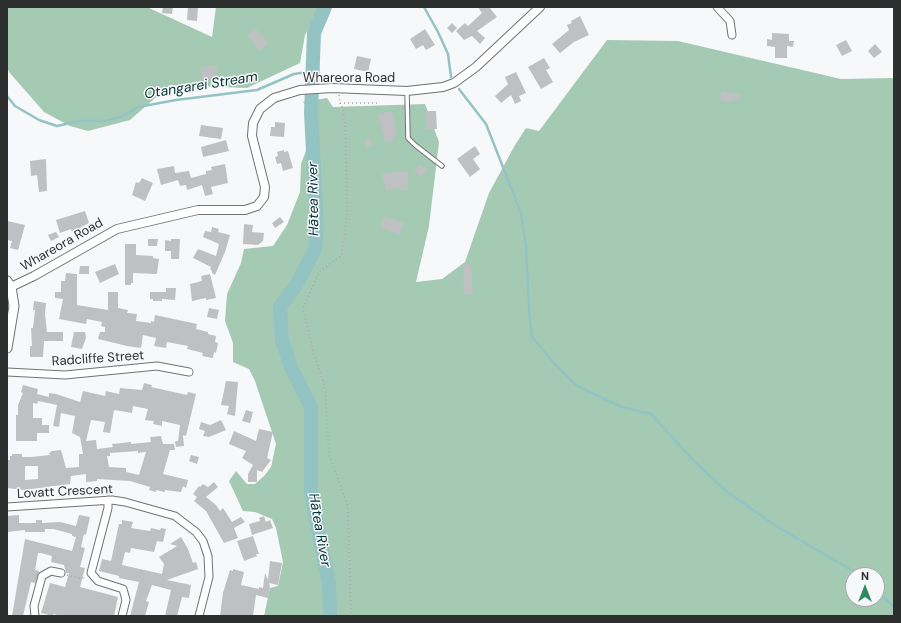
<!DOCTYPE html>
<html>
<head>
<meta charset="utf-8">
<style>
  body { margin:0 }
  #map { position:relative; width:901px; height:623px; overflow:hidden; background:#f7f8fa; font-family:"DM Sans",sans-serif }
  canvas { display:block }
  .frame { position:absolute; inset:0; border:8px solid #2d2e2e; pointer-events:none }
  .north { position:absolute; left:845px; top:567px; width:40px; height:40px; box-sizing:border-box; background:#f7f8fa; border:1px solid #a6a7a8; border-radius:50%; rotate:0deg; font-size:11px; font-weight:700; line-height:16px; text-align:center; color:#2d2e2e }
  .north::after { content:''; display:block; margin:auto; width:14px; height:18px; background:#2f8a60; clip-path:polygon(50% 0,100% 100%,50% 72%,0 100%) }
</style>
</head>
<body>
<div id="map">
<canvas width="901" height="623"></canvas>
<div class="frame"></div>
<div class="north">N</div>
</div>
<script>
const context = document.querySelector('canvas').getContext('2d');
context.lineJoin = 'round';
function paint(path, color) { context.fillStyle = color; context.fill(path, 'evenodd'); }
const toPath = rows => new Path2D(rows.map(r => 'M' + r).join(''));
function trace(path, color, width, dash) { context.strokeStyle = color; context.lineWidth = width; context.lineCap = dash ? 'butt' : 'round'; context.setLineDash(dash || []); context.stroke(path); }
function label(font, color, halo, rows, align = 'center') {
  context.font = font + ' "DM Sans",sans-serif'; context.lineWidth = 3; context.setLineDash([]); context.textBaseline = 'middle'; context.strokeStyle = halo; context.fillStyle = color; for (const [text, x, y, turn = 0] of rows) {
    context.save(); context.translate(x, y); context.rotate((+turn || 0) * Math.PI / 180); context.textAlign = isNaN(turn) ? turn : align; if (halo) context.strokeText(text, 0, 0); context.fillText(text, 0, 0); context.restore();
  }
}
const forest = toPath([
  [7,7,147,7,212,37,216,7,320,7,305,35,300,63,247,88,170,85,130,120,88,131,70,126,44,112,9,72,7,67],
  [607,40,678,41,841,79,894,78,894,616,264,616,270,588,278,586,283,562,276,528,272,519,255,512,243,511,229,481,236,471,247,484,255,484,264,476,271,467,276,444,255,381,249,369,233,362,233,343,225,321,227,294,241,263,244,249,273,246,287,225,300,192,301,164,307,148,306,107,303,102,327,98,333,107,425,104,439,142,429,226,416,282,442,279,465,262,489,193,515,145,526,128,539,131],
  [853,575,877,575,877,599,853,599]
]);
const stream = toPath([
  [424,7,438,32,448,54,451,77],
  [459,89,486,124,521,213,526,248,529,309,532,337,554,363,577,386,622,407,651,414,694,461,726,491,776,526,860,575],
  [7,96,15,106,39,120,57,126,79,121,104,121,121,117,138,107,176,100,257,90,294,74,313,71],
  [877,591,894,607]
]);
const river = toPath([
  [325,7,314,33,311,113,317,226,315,250,296,285,280,307,282,340,291,367,311,407,311,493,329,584,330,616]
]);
const building = toPath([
  [163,7,173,7,172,14,162,13],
  [188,7,198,7,197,21,187,20],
  [478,7,489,7,497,17,477,31,485,38,480,44,472,36,464,40,456,31,465,23,468,26,482,13],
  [580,16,589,35,574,42,560,53,552,44,569,30,567,25,572,23,571,21],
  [452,23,457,28,452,33,447,28],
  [255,28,269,43,260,51,247,35],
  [425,29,435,45,426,50,423,45,416,49,410,39],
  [772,33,789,34,789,41,794,41,793,47,787,46,787,58,775,58,775,47,767,46,767,39,772,40],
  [846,40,852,51,842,56,836,45],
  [875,44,882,52,874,58,868,51],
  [357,56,371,59,368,72,354,69],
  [544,58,550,68,546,70,553,82,541,89,528,67],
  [216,65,218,71,214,72,215,79,203,81,200,68],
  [516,72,526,93,519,96,521,101,515,104,511,95,501,103,495,96,508,84,505,77],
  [721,91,740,94,739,101,733,100,732,102,720,100],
  [392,111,398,135,393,136,394,140,385,143,378,114],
  [426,111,436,111,437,129,427,129],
  [275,122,285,123,284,137,270,136,271,127,275,127],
  [201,125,223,128,221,139,199,136],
  [370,138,372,145,366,147,364,140],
  [226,140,229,151,203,157,201,147],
  [475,146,480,154,473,159,480,169,470,177,457,159],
  [284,150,284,152,288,151,293,168,283,171,281,163,277,164,275,157,278,156,277,152],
  [46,159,47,191,39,192,37,175,31,176,30,161],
  [225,164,228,183,211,187,213,194,205,196,202,185,187,190,186,185,180,186,178,180,161,185,157,169,174,166,175,173,189,171,191,178,206,174,206,171,212,170,211,167],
  [420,164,427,170,421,177,414,171],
  [394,172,408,172,408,190,399,190,399,188,386,190,382,174],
  [142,178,153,183,145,201,132,195,136,182,139,183],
  [85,211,89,223,72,232,71,229,60,233,56,220],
  [384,216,404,223,400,234,380,228],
  [280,217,284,222,275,228,272,223],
  [7,221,25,225,18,250,10,248,12,241,7,240],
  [244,224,253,225,252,232,264,233,263,241,258,245,243,244],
  [212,227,219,229,218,232,230,235,225,252,215,275,212,273,212,271,210,269,211,267,193,258,198,249,216,256,219,244,203,237,205,231,211,232],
  [56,232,59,237,51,241,48,235],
  [148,239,158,239,157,246,148,246],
  [171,239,180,239,179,259,171,259,171,251,165,251,165,240,171,241],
  [125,244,136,244,136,255,153,256,153,258,159,259,157,274,133,273,133,283,131,283,131,285,125,285],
  [115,264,119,274,100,283,95,272],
  [471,264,473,294,464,295,463,265],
  [80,266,89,266,89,274,79,274],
  [66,273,77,274,77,305,108,310,108,292,118,292,118,308,128,310,127,313,137,314,136,321,151,323,151,321,154,322,155,315,197,324,196,329,208,332,208,334,216,336,215,342,218,343,216,353,214,352,213,358,202,356,203,353,187,349,188,346,167,342,166,348,154,346,156,338,143,335,141,348,127,346,98,339,100,332,105,332,105,327,101,326,102,322,87,319,86,324,59,319,63,299,55,298,55,292,61,292,61,281,65,281],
  [210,274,216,298,206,300,206,298,192,301,190,284,202,281,201,276],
  [166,288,176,288,175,300,162,299,162,301,153,301,153,299,150,299,150,292,166,292],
  [34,301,46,303,45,314,47,332,63,332,63,341,44,341,43,357,30,357,30,346,32,346,31,328,33,328,35,310,33,310],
  [209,308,219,310,217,319,207,317],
  [74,332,85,332,86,338,82,349,71,347],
  [226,381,238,382,235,416,227,414,229,406,221,405],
  [144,383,152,385,151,387,187,395,188,392,196,394,186,436,183,435,184,446,176,447,175,441,178,441,180,425,162,421,162,426,153,424,154,421,145,420,148,409,133,406,132,413,114,410,110,433,103,432,105,422,91,420,86,441,96,440,97,449,113,447,112,444,131,442,131,444,151,442,150,437,161,436,163,444,174,444,175,450,170,450,163,474,188,480,186,488,183,486,181,492,165,490,165,492,156,490,156,492,149,490,150,487,130,481,97,479,97,481,86,482,86,474,71,476,70,484,24,490,7,488,7,460,10,460,10,456,12,456,12,454,22,454,22,457,31,457,50,455,49,453,52,451,61,450,66,468,79,467,79,454,83,454,80,437,72,433,75,416,61,413,59,427,53,426,57,405,38,401,37,404,33,403,33,418,42,418,42,425,49,425,49,433,37,433,37,441,16,441,16,415,18,415,18,405,23,393,21,392,23,385,38,389,37,394,49,397,49,393,56,394,80,402,83,391,105,396,106,391,119,394,120,388,142,390],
  [138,451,138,453,146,452,139,475,126,472,126,468,109,467,107,456,110,456,110,453],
  [25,466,38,466,38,479,25,480],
  [246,410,253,412,250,423,242,421],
  [221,420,226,430,209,437,203,436,205,431,199,429,201,422,210,425],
  [259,429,273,432,267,458,271,460,262,472,257,470,257,482,248,482,248,474,253,465,242,458,246,451,229,444,234,431,256,441],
  [191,455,199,457,197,464,189,461],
  [214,482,218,487,206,497,216,505,220,511,223,508,232,522,241,517,245,522,234,528,238,538,224,543,206,511,194,501,197,497,193,494,199,486,200,487,203,484,208,487],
  [19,515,19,523,36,523,36,520,42,520,42,523,60,522,76,526,79,515,90,517,86,535,84,534,81,547,85,548,80,567,85,568,80,587,118,597,114,616,61,616,53,614,53,616,41,613,50,583,65,587,69,573,66,573,64,565,51,562,52,556,41,553,38,553,35,570,39,571,39,572,35,583,31,582,23,616,12,616,25,539,72,551,76,537,72,536,72,534,53,529,45,529,45,532,25,532,25,530,7,532,7,516],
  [264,516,266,522,270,520,273,528,252,535,249,524,260,521,259,518],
  [122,520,133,522,131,528,150,531,151,528,160,530,161,528,166,529,163,542,157,541,154,552,131,548,130,553,125,552,122,565,162,574,164,564,159,557,177,546,170,544,181,537,188,549,193,563,196,562,198,569,167,580,191,585,189,598,182,597,177,616,165,616,171,590,152,585,146,601,149,602,145,616,130,616,139,582,119,578,119,576,99,571,102,559,111,561,119,524,122,524],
  [253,536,259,554,256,554,257,556,244,561,237,541],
  [270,561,282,563,278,585,269,583,270,587,268,598,256,595,253,616,220,616,223,593,230,570,233,571,233,569,244,572,241,585,259,589,259,587,263,588,265,573,268,580]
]);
const path = toPath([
  [339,95,340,103,343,108,346,139,347,215,342,255,319,272,303,308,313,351,325,387,329,454,348,507,351,616],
  [340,103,379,103],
  [67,575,79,578,85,578]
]);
const service = toPath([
  [407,92,408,138,415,145,442,166]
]);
const minor = toPath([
  [717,7,730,21,732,35],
  [7,372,65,375,157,366,189,372],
  [108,500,108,508,91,573,98,581,123,589,126,600,122,616],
  [7,507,112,500,125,502,175,516,196,532,203,541,208,556,209,577,199,616],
  [35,616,34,606,42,576,51,571,61,573]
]);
const tertiary = toPath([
  [11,287,34,276,117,229,198,210,245,210,257,206,264,197,265,187,252,136,253,123,260,109,274,98,300,90,332,88,407,91,443,87,454,83,476,67,540,7]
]);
const secondary = toPath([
  [7,281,11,287,14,306,7,348]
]);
const streetNames = [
  ["Whareora Road",349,79],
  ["Whareora Road",62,245,-30],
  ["Radcliffe Street",98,359,-4],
  ["Lovatt Crescent",65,492,-3]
];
const waterNames = [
  ["Otangarei Stream",201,86,-9],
  ["Hātea River",314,199,-91],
  ["Hātea River",319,530,80]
];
paint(forest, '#a4cab4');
trace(stream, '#94c3c4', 2.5);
trace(river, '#94c3c4', 14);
paint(building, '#bec0c1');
trace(service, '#707273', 5.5);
trace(minor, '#707273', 9);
trace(tertiary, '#707273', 10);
trace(secondary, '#707273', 11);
trace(path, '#a7a8a9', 1.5, [1, 3]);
trace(service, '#fff', 3.5);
trace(minor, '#fff', 7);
trace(tertiary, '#fff', 8);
trace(secondary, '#fff', 9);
label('13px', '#2d2e2e', '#f7f8fa', streetNames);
label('italic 14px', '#003131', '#f7f8fa', waterNames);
</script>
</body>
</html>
